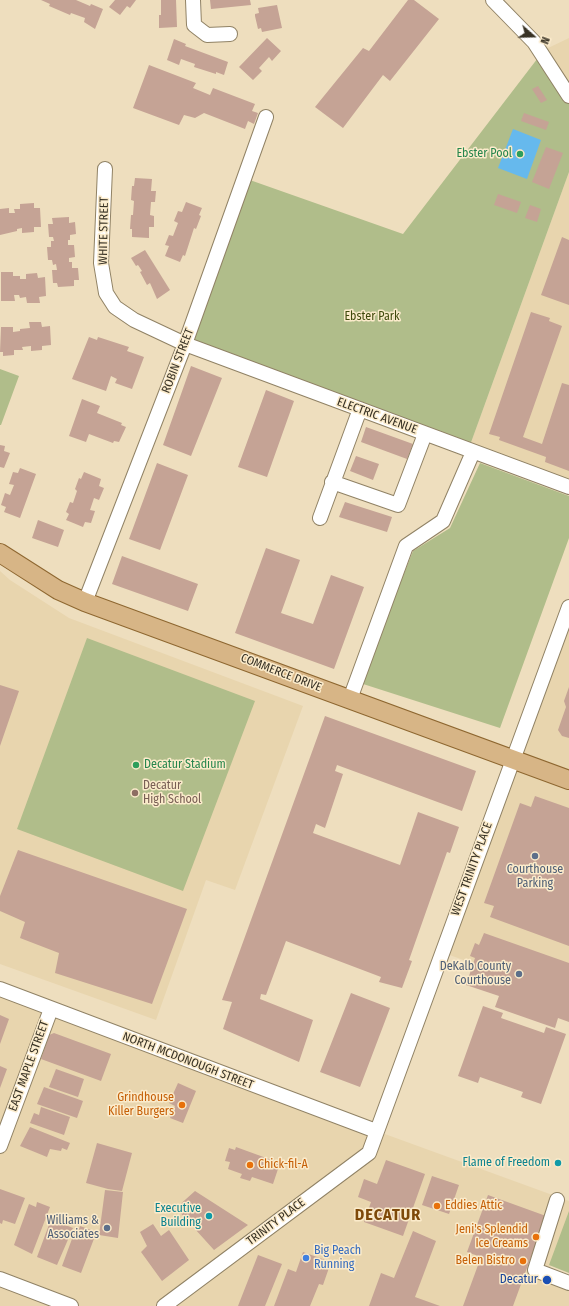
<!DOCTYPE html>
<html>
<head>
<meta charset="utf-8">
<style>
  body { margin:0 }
  #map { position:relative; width:569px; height:1306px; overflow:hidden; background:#eedebe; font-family:"Fira Sans Condensed",sans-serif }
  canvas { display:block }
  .north { position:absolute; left:513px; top:16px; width:40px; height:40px; -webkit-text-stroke:3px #fbebcb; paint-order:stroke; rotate:110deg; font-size:11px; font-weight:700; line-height:16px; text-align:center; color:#383225 }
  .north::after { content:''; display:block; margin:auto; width:14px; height:18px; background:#383225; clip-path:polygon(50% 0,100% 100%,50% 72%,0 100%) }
</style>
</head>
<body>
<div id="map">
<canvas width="569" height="1306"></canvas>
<div class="north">N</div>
</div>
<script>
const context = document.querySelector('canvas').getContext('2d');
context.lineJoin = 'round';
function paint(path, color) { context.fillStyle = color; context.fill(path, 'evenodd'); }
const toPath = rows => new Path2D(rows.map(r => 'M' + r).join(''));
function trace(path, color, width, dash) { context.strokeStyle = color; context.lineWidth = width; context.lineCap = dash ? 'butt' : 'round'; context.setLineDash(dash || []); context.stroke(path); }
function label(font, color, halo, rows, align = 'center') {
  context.font = font + ' "Fira Sans Condensed",sans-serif'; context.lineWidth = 3; context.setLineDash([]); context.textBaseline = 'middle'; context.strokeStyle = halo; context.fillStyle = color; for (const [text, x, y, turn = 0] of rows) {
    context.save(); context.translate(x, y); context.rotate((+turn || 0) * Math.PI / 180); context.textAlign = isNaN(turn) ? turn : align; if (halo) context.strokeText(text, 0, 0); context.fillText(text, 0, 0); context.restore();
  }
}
const built = toPath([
  [569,38,569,89,544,50],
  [569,172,569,485,469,448],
  [0,571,10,580,69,618,303,706,235,890,206,880,156,1020,0,964],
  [569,606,569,998,444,953],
  [0,994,569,1201,569,1215,547,1276,569,1283,569,1306,0,1306]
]);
const green = toPath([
  [544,50,569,89,569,172,469,448,189,342,247,179,403,234],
  [0,369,19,376,1,425,0,425],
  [480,463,569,496,569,538,500,728,360,683,413,551,450,528],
  [87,638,255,701,183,891,17,829],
  [569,1211,569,1273,549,1265]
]);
const water = toPath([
  [513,129,541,140,527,179,498,168]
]);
const building = toPath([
  [41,0,76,0,90,6,91,4,103,9,95,29,84,22,85,18,71,13,70,15,49,6,50,4],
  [115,0,136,0,130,8,127,6,120,15,109,7],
  [161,0,176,0,177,27,159,28,159,15,161,15],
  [210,0,250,0,251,5,211,9],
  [408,0,414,0,439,19,390,81,383,75,343,128,315,107,363,48,369,51],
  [277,5,282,28,262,32,261,28,258,29,255,16,255,14,259,13,258,8],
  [267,38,281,51,272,61,269,57,259,68,262,71,253,80,239,67],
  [174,39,186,44,185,46,228,62,224,75,216,72,216,74,194,67,195,64,181,59,179,65,167,60],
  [149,65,196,83,193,88,210,95,213,88,255,104,252,111,258,113,254,124,248,121,245,129,204,113,195,118,184,115,179,125,133,108],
  [538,86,547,100,541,103,532,89],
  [524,113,549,122,546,130,521,121],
  [546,147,563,153,549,189,532,182],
  [135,178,152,179,151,191,156,191,155,202,151,202,150,215,154,216,154,227,149,227,149,238,132,237,132,229,130,229,131,215,133,215,134,201,131,200,132,186,134,186],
  [498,194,521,202,517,213,494,205],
  [186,202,202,208,199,215,201,216,196,229,194,228,185,256,183,255,180,262,165,256,169,246,165,245,169,235,173,236,178,223,174,221,178,211,182,212],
  [34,203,34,208,40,208,41,227,34,227,34,232,22,233,22,228,17,229,17,231,0,235,0,209,9,208,9,213,15,213,14,209,20,209,20,204],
  [530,205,541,209,537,222,525,218],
  [69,217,69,223,75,222,76,234,70,235,70,240,68,240,68,245,74,245,75,257,69,258,69,262,72,262,72,268,78,268,79,280,74,280,74,286,58,287,57,283,53,283,52,270,57,270,56,264,53,265,52,260,48,260,47,247,51,247,51,241,54,241,53,237,49,237,48,224,53,224,52,218],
  [562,237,569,240,569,305,541,295],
  [145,250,170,290,157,299,150,283,147,285,140,272,142,271,138,265,136,266,131,258],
  [1,272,13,272,13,276,20,276,20,279,26,279,26,274,37,273,38,278,45,277,46,296,39,297,40,303,27,303,26,297,20,298,19,295,14,295,15,301,1,301],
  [531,312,550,318,549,321,562,326,523,437,542,444,562,383,569,385,569,471,545,462,546,457,499,440,500,437,489,434],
  [29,322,41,322,42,327,50,326,51,345,42,346,42,350,31,351,31,346,22,347,23,350,14,350,14,355,3,356,3,352,0,352,1,327,13,327,13,332,20,331,20,329,30,328],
  [89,337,97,340,98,337,129,347,127,351,144,357,132,389,115,383,117,379,111,376,106,391,72,379],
  [191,366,222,378,191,456,163,445],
  [266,390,294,401,267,477,238,467],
  [82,399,100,406,97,413,122,423,121,425,126,427,119,442,114,441,113,443,89,434,86,442,69,436],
  [366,427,413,444,407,459,361,442],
  [0,445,5,446,4,451,10,453,4,468,0,467],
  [356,456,379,464,373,480,350,471],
  [157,463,188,475,160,550,129,539],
  [20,468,36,474,20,518,4,512,6,507,1,505,5,493,10,495,14,485,9,484,13,472,18,473],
  [84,472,101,479,99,486,104,488,99,500,94,498,90,510,95,511,91,523,85,522,83,527,66,520,69,514,66,512,70,502,73,503,77,491,75,489,79,478,81,479],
  [345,502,392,517,387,532,339,517],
  [38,520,64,530,58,547,32,538],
  [266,548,300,560,281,613,313,624,331,575,364,587,334,669,235,633],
  [122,556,198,584,188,611,112,584],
  [0,685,19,691,0,746],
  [569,687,569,738,562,736,558,730,566,707,564,701],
  [325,716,476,771,462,811,337,765,335,771,343,774,325,828,316,824,313,833,400,865,418,812,459,827,450,853,447,852,409,960,412,961,402,988,379,982,381,977,286,941,266,995,261,994,260,999,313,1020,299,1062,223,1029,232,1002,222,1000],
  [535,796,569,808,569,946,490,917,494,906,484,903,520,803,531,807],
  [18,850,187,909,152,1004,55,973,59,953,20,938,25,922,0,911,0,896],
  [484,933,569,963,569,1022,558,1018,555,1028,495,1007,499,996,466,985,475,958,470,956,475,943,479,945],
  [351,993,390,1008,360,1087,320,1072],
  [483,1006,503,1013,501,1018,544,1033,546,1027,566,1034,541,1104,521,1097,523,1092,480,1077,478,1083,458,1076],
  [0,1015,9,1019,0,1044],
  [54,1033,111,1054,101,1081,41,1059,49,1035],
  [0,1066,7,1069,0,1088],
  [56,1069,84,1079,78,1097,49,1087],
  [178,1083,196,1091,183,1123,170,1118,175,1106,169,1103],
  [44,1087,83,1101,77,1118,37,1104],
  [41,1107,70,1117,64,1135,30,1123,34,1113,39,1115],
  [30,1127,70,1143,67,1150,62,1148,61,1151,50,1149,47,1157,20,1146],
  [97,1143,132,1153,122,1191,108,1189,86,1183],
  [236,1147,280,1163,273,1184,252,1177,250,1181,240,1178,242,1174,228,1169,230,1162,225,1161,229,1148,235,1150],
  [386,1160,425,1174,403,1236,364,1222,371,1202,358,1197,364,1179,377,1184],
  [432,1176,459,1185,449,1214,422,1205],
  [0,1189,25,1198,15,1224,3,1220,2,1224,0,1223],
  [105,1190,123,1192,118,1238,99,1235],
  [195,1191,248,1225,214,1250,176,1208],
  [488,1195,546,1216,513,1306,463,1306,481,1257,467,1252],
  [37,1202,50,1207,32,1254,14,1245,29,1204,36,1207],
  [53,1214,65,1219,63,1224,73,1228,57,1265,37,1257],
  [153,1224,161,1236,169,1230,189,1260,162,1281,141,1252,147,1246,140,1232],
  [80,1226,94,1231,93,1235,95,1236,81,1273,62,1266,76,1228,79,1229],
  [413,1231,436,1241,415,1297,440,1306,369,1306,381,1273,394,1278],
  [303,1252,331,1262,323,1285,319,1284,310,1306,274,1306,288,1269,296,1272],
  [258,1255,282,1264,265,1306,238,1306]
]);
const minor = toPath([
  [193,0,194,25,207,35,230,34],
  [493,0,534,42,569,96],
  [105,169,101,263,106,293,115,307,134,320,185,344,569,487],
  [332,482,398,505,425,434],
  [320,518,360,409],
  [85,602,185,344,266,117],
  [350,699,406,546,443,521,473,452],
  [0,989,376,1131],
  [0,1146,51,1009],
  [557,1200,535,1270,569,1283],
  [0,1279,71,1306],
  [164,1306,369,1153,569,607]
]);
const major = toPath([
  [0,553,58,590,85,602,569,780]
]);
const markers = [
  [520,154,4,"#2e9e5b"],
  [136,765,4,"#2e9e5b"],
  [135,793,4,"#8d6e63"],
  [535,856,4,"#5c6f8a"],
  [519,974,4,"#5c6f8a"],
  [182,1105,4,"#e8710a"],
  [558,1163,4,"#0f9aa8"],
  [250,1165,4,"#e8710a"],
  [437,1206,4,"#e8710a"],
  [209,1216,4,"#0f9aa8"],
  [107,1228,4,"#5c6f8a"],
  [536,1237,4,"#e8710a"],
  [306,1258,4,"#3f7fe0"],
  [523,1261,4,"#e8710a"],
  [547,1280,5,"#1a4fb4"]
];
const leisureNames = [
  ["Ebster Pool",512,154],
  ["Decatur Stadium",144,765,"left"]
];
const streetNames = [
  ["WHITE STREET",104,231,-89],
  ["ROBIN STREET",178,361,-69],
  ["ELECTRIC AVENUE",377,416,20],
  ["COMMERCE DRIVE",281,673,21],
  ["WEST TRINITY PLACE",472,869,-70],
  ["NORTH MCDONOUGH STREET",188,1061,21],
  ["EAST MAPLE STREET",29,1066,-70],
  ["TRINITY PLACE",276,1222,-37]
];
const parkNames = [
  ["Ebster Park",372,317]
];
const educationNames = [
  ["Decatur",143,786],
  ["High School",143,800]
];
const serviceNames = [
  ["Courthouse",535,870,"center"],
  ["Parking",535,884,"center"],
  ["DeKalb County",511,967],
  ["Courthouse",511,981],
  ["Williams &",99,1221],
  ["Associates",99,1235]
];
const foodNames = [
  ["Grindhouse",174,1098],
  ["Killer Burgers",174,1112],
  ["Chick-fil-A",258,1165,"left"],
  ["Eddies Attic",445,1206,"left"],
  ["Jeni's Splendid",528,1230],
  ["Ice Creams",528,1244],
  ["Belen Bistro",515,1261]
];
const cultureNames = [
  ["Flame of Freedom",550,1163],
  ["Executive",201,1209],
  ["Building",201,1223]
];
const shopNames = [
  ["Big Peach",314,1251],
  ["Running",314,1265]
];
const transitNames = [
  ["Decatur",538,1280]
];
const districtNames = [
  ["DECATUR",388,1216]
];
paint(built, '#e8d5ae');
paint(green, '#b0bd8a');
paint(water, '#66b9ed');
paint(building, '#c5a395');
trace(minor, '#908265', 16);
trace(major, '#8e6730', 20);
trace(minor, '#fff', 14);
trace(major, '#d7b586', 18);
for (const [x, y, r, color] of markers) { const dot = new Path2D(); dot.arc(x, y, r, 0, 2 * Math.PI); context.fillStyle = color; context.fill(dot); trace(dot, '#fbebcb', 1.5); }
label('12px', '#27864d', '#fbebcb', leisureNames, 'right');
label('12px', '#383225', '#fbebcb', streetNames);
label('12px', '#3f4a0c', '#fbebcb', parkNames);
label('12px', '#785e54', '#fbebcb', educationNames, 'left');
label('12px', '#4e5e75', '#fbebcb', serviceNames, 'right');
label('12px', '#c56008', '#fbebcb', foodNames, 'right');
label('12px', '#0d838f', '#fbebcb', cultureNames, 'right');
label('12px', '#366cbe', '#fbebcb', shopNames, 'left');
label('12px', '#164399', '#fbebcb', transitNames, 'right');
context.letterSpacing = '1px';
label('bold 16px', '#7e4909', '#fbebcb', districtNames);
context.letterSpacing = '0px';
</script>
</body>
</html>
